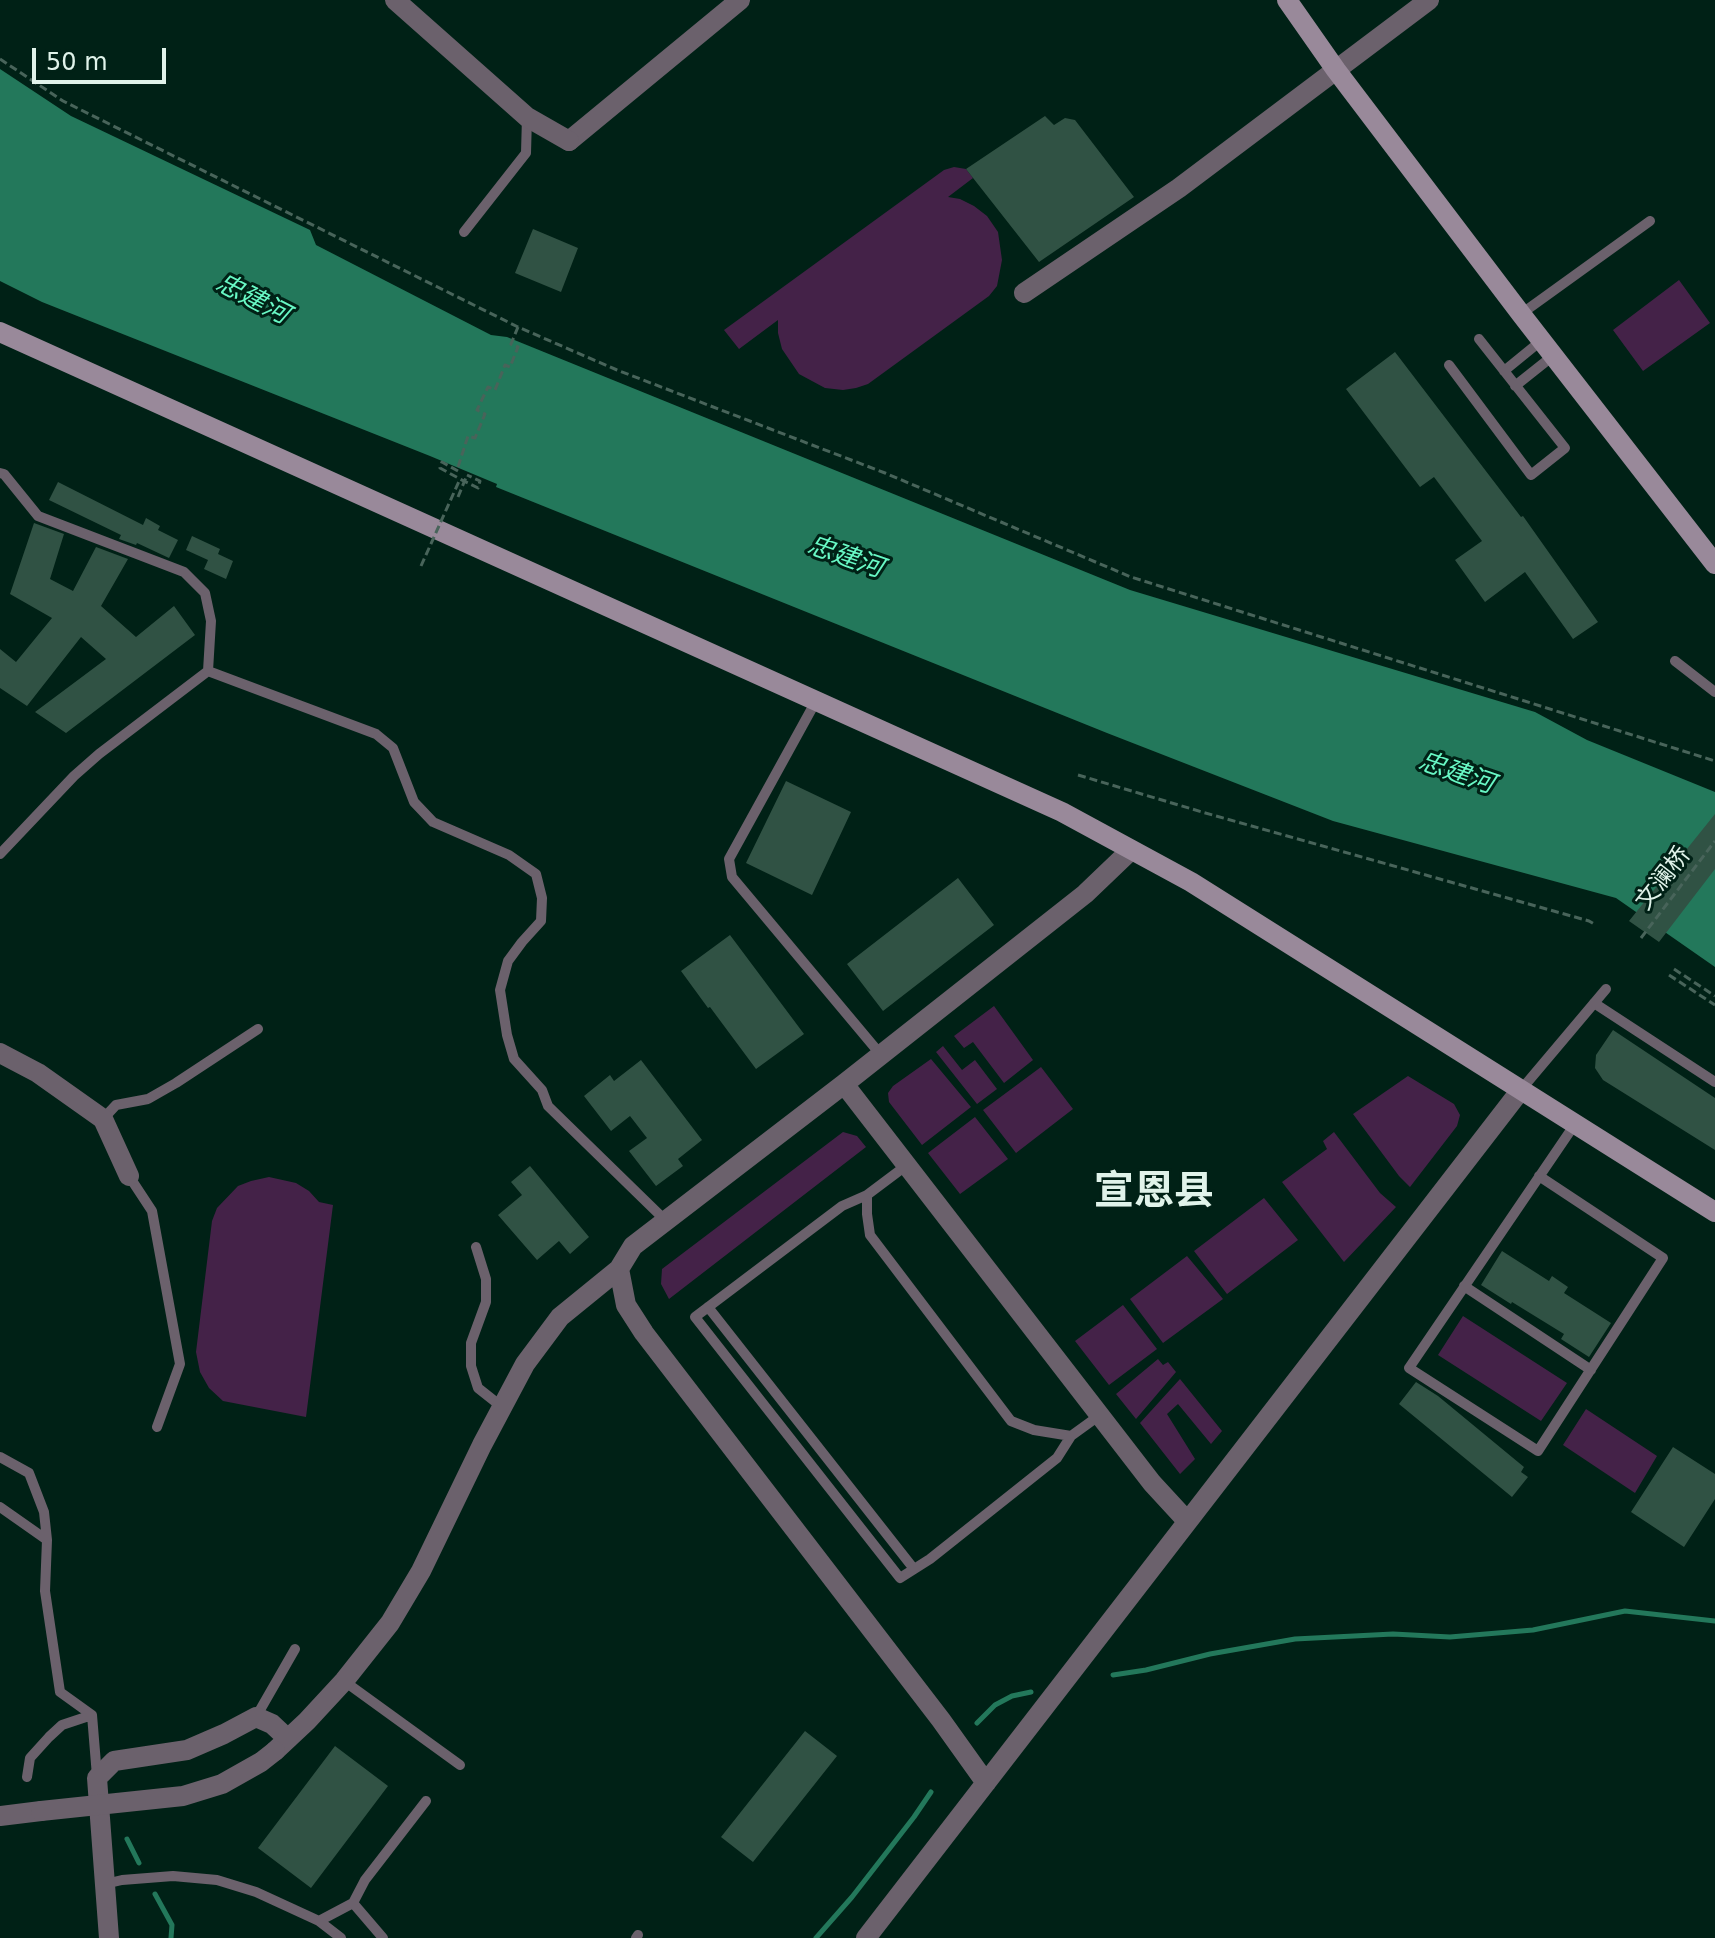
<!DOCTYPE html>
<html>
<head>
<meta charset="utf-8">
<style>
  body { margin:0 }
  #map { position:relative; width:1715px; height:1938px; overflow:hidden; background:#002116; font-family:"DejaVu Sans",sans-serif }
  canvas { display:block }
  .scale { position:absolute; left:32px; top:48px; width:134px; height:36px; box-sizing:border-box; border:4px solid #e0f3ea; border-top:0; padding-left:10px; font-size:24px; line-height:28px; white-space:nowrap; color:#e0f3ea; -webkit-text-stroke:6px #002116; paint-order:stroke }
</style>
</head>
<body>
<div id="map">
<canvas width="1715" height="1938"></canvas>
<div class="scale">50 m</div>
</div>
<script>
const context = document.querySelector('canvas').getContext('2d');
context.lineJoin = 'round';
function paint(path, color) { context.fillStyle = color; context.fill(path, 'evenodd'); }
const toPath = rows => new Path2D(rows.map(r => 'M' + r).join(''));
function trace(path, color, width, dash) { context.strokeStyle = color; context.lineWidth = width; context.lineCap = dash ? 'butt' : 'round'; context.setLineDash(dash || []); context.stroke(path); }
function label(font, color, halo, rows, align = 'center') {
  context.font = font + ' "DejaVu Sans","Noto Sans SC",sans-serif'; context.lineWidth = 6; context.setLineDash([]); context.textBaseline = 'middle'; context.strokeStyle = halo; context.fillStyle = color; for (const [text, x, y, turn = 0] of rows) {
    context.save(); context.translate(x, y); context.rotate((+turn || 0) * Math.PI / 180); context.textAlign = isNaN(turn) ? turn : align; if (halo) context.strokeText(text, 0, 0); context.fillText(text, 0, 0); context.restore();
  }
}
const green = toPath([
  [954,167,966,169,973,178,948,197,960,199,974,206,987,216,998,232,1002,260,997,286,989,296,868,384,856,388,843,390,825,388,799,374,782,349,778,333,778,320,739,349,724,330,944,170],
  [1679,280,1710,323,1643,371,1613,330],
  [994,1006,1033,1060,1004,1083,973,1042,964,1048,954,1036],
  [943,1046,962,1070,975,1060,997,1089,977,1104,936,1052],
  [931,1059,971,1107,922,1145,889,1102,888,1093,893,1086],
  [1041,1067,1073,1109,1016,1153,983,1110],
  [1408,1076,1454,1104,1460,1115,1457,1126,1410,1187,1399,1176,1353,1114],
  [975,1117,1008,1159,960,1194,928,1153],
  [843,1132,857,1136,866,1147,669,1299,661,1284,662,1269],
  [1334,1132,1380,1193,1396,1207,1344,1262,1282,1182,1327,1149,1323,1141],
  [269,1177,296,1183,309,1191,319,1202,333,1205,306,1417,223,1401,209,1388,200,1372,196,1352,212,1221,217,1208,238,1186,251,1181],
  [1264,1198,1298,1240,1227,1294,1194,1251],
  [1187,1256,1223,1299,1163,1343,1130,1299],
  [1123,1305,1157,1349,1109,1385,1075,1341],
  [1463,1316,1567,1383,1541,1421,1438,1355],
  [1158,1359,1163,1365,1168,1362,1176,1372,1136,1419,1116,1394],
  [1180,1379,1222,1431,1211,1444,1178,1404,1167,1414,1195,1459,1180,1474,1140,1423],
  [1586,1409,1657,1456,1635,1493,1563,1445]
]);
const water = toPath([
  [0,69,71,116,310,230,316,245,491,335,507,337,1130,590,1535,712,1587,740,1715,792,1715,967,1616,898,1333,821,1107,733,496,487,497,484,430,456,42,302,0,281]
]);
const stream = toPath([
  [1113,1675,1146,1670,1210,1654,1295,1639,1393,1634,1450,1637,1533,1630,1625,1611,1715,1621],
  [977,1723,995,1705,1012,1696,1031,1692],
  [127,1839,139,1863],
  [155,1894,172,1925,171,1938],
  [816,1938,852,1897,914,1817,931,1792]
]);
const building = toPath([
  [1045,116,1054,125,1065,118,1075,120,1134,197,1039,262,966,169],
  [533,229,578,248,561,292,515,273],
  [1395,352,1521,517,1523,516,1598,622,1573,639,1525,572,1485,602,1455,560,1482,541,1434,477,1420,487,1346,389],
  [58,482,143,525,146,518,160,526,158,530,178,540,169,558,137,543,136,545,119,539,121,535,49,500],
  [34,523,64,534,50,579,73,591,96,547,128,559,101,606,136,637,174,606,195,635,66,733,35,712,106,659,81,637,27,706,0,688,0,649,16,662,52,618,10,594],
  [192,536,220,549,218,554,233,561,226,579,204,569,208,560,186,550],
  [786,781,851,812,812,895,746,863],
  [1715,814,1715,869,1659,942,1629,921],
  [958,878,994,925,883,1011,847,964],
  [730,935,804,1034,756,1069,710,1007,708,1008,681,971],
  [1613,1030,1715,1098,1715,1150,1603,1080,1595,1068,1596,1055],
  [641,1060,702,1140,678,1159,683,1166,656,1186,629,1151,647,1138,630,1116,611,1131,584,1096,610,1075,614,1081],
  [530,1166,589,1237,570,1254,559,1241,537,1260,498,1215,522,1195,511,1182],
  [1502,1251,1549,1281,1552,1276,1568,1287,1564,1293,1611,1323,1589,1357,1561,1339,1564,1334,1512,1302,1511,1304,1481,1285],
  [1416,1382,1438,1396,1524,1467,1521,1472,1528,1477,1512,1497,1399,1404],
  [1673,1447,1715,1474,1715,1499,1684,1547,1631,1512],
  [805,1731,837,1756,753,1862,721,1837],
  [335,1746,388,1786,311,1888,258,1848]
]);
const path = toPath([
  [0,59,63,101,518,327,617,370,885,473,1131,577,1715,761],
  [458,467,468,436,475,438,485,414,477,410,488,387,495,390,505,365,510,367,518,347,511,344,518,327],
  [458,471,442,462,440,468,460,479],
  [458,497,467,475],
  [1078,775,1202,812,1589,921,1594,924],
  [1641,938,1715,841],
  [1674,969,1715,996],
  [1669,975,1715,1005]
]);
const service = toPath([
  [464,232,526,153,527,117],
  [1521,314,1650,221],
  [1449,365,1531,475,1565,448,1479,339],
  [1504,371,1542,340],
  [1515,386,1554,355],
  [0,473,4,474,38,516,184,572,205,593,211,621,208,671,99,754,74,776,0,854],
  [1675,661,1715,692],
  [208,671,376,734,393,748,414,802,433,822,509,855,536,874,542,898,541,921,522,942,508,961,500,990,507,1035,514,1059,542,1090,548,1106,666,1221],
  [816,701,729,859,732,877,881,1055],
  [1594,1003,1715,1082],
  [1520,1091,1606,989],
  [103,1119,116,1105,148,1099,176,1083,258,1029],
  [907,1165,867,1195,842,1206,695,1317,900,1578,930,1559,1057,1458,1071,1436,1100,1415],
  [129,1176,152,1211,180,1364,157,1427],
  [1539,1176,1663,1258,1538,1451,1409,1368,1575,1124],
  [867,1195,867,1214,870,1235,1011,1421,1034,1430,1071,1436],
  [476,1247,486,1279,486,1302,471,1343,471,1366,478,1388,502,1407],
  [1464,1286,1591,1370],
  [708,1307,914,1569],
  [0,1457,29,1473,44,1512,47,1540,45,1591,60,1692,92,1715,97,1776],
  [0,1507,47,1540],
  [344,1681,460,1765],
  [256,1717,295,1649],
  [27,1777,30,1758,49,1737,62,1725,92,1715],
  [105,1884,122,1880,173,1876,217,1880,256,1892,319,1921,341,1938],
  [353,1903,365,1880,426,1801],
  [319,1921,353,1903,383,1938],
  [636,1938,638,1935]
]);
const minor = toPath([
  [569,141,740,0],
  [1024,293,1179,188,1429,0],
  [0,1053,38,1073,103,1119,129,1176]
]);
const tertiary = toPath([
  [395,0,527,117,569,141],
  [844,1084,1152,1483,1187,1521],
  [275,1751,307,1721,344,1681,390,1623,421,1571,482,1445,525,1364,560,1317,619,1269],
  [986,1783,941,1720,644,1333,626,1305,619,1269,633,1246,844,1084,1085,894,1131,850],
  [0,1816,41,1811],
  [109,1938,97,1778,114,1761,187,1750,224,1734,256,1717,272,1724,288,1739],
  [866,1938,1520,1091]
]);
const secondary = toPath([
  [1287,0,1336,70,1521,314,1715,564],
  [0,332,1062,812,1191,882,1715,1212]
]);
const pathBridge = toPath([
  [421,566,460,479,478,488,480,481,467,475]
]);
const tertiaryBridge = toPath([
  [41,1811,183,1796,222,1784,261,1762,275,1751]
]);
const streetNames = [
  ["文澜桥",1664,879,-52]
];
const waterNames = [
  ["忠建河",252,300,27],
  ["忠建河",845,558,19],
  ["忠建河",1456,774,19]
];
const townNames = [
  ["宣恩县",1154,1194]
];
paint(green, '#442248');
paint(water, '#23785b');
trace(stream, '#23785b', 5);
paint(building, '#305244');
trace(path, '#48645a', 3, [8, 4]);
trace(service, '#6b616c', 10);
trace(minor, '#6b616c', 20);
trace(tertiary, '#6b616c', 20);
trace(secondary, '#99899a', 20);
trace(pathBridge, '#48645a', 3, [8, 4]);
trace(tertiaryBridge, '#6b616c', 20);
label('24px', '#e0f3ea', '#002116', streetNames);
label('italic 26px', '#68f8c5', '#002116', waterNames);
label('bold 40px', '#e0f3ea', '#002116', townNames);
</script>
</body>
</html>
